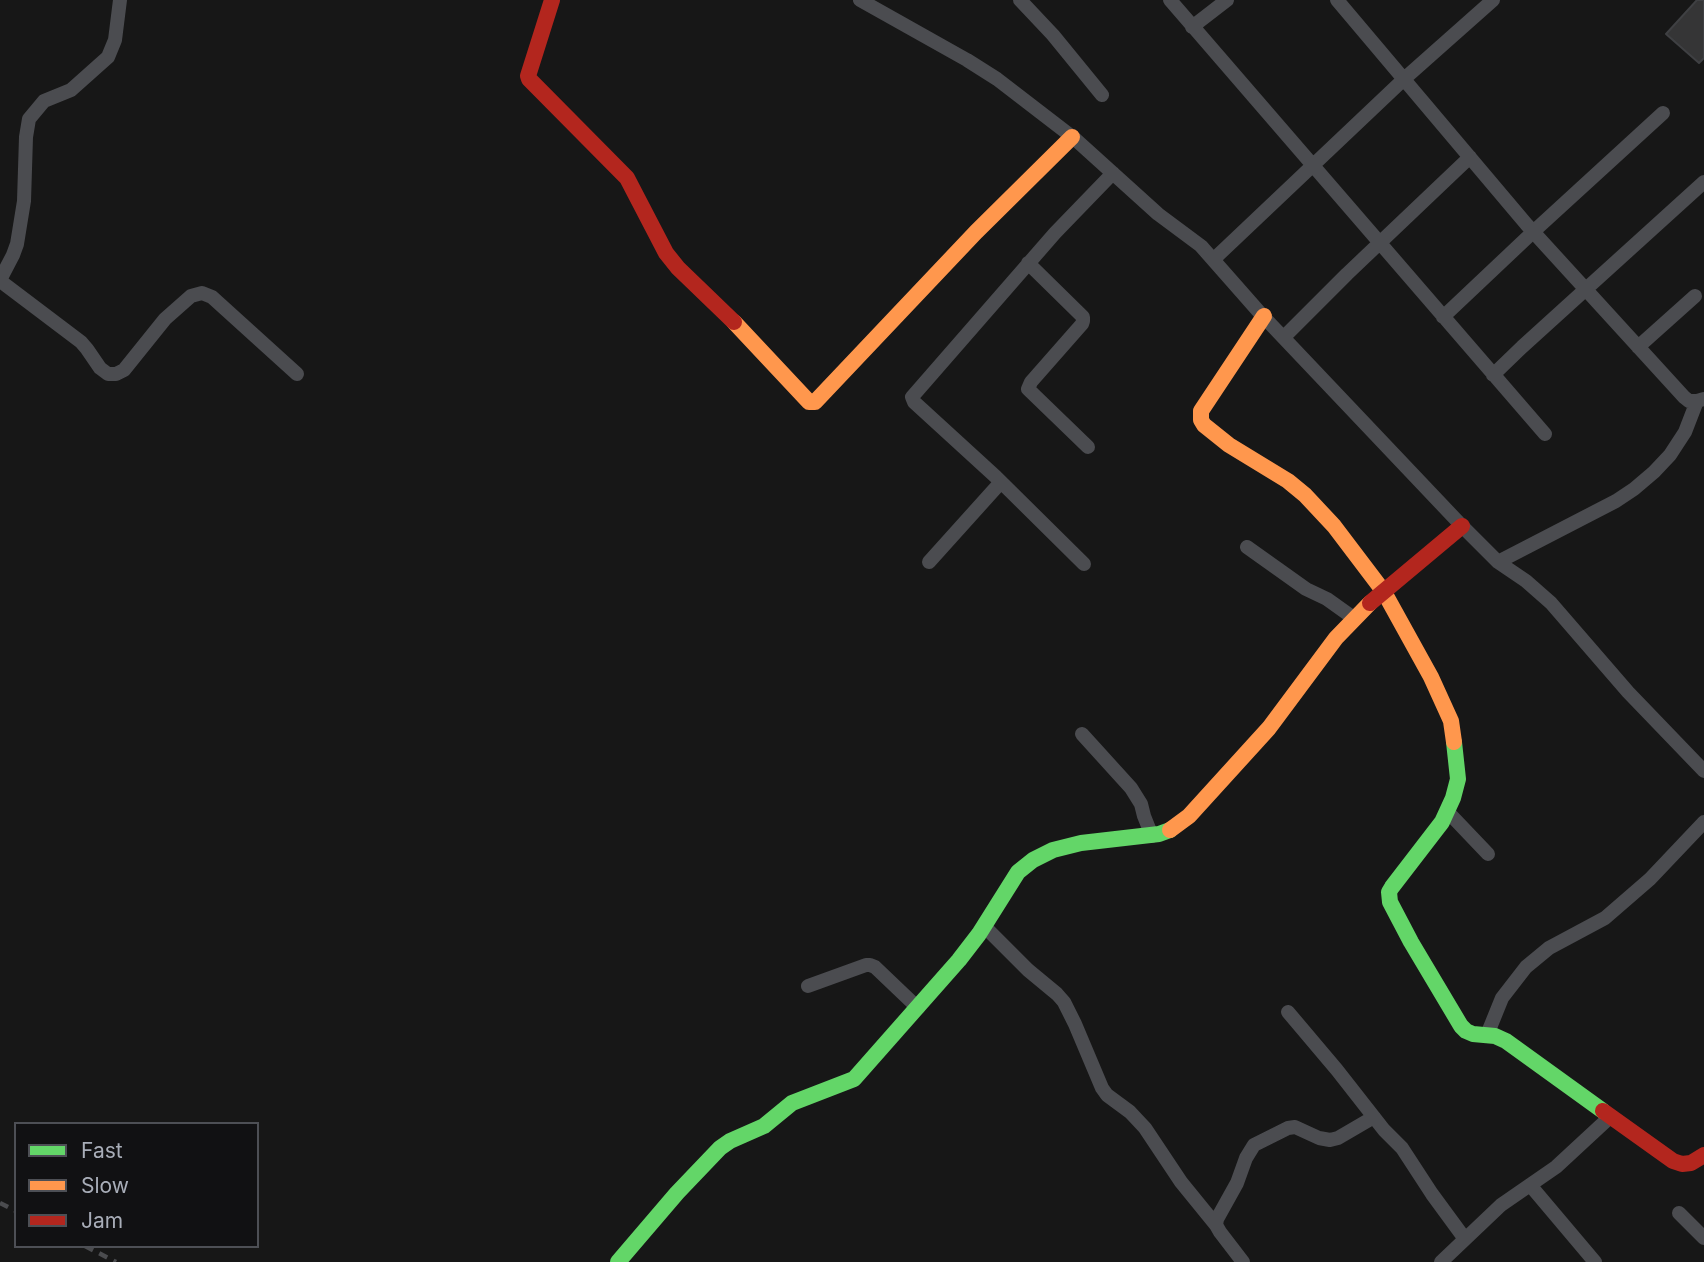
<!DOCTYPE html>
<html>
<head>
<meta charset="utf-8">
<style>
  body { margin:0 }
  #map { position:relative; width:1704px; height:1262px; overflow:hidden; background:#171717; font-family:Inter,sans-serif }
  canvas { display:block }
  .legend { position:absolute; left:14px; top:1122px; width:245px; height:126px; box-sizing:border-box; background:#111113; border:2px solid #4d4f55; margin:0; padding:9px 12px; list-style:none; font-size:21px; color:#a8adb8 }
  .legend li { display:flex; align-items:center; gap:14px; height:35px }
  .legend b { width:35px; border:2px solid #4d4f55 }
</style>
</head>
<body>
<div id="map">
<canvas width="1704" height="1262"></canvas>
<ul class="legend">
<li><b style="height:9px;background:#63d668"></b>Fast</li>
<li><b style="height:9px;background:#ff974d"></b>Slow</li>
<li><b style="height:9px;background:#b3261e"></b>Jam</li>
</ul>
</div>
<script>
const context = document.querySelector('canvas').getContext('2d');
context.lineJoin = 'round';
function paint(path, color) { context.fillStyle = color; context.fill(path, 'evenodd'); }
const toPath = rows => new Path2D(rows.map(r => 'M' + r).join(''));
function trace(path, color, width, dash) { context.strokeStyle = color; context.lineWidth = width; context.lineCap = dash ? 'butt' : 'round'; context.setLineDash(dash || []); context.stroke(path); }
const building = toPath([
  [1697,0,1704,0,1704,58,1699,63,1666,34,1697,0]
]);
const street = toPath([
  [120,0,115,40,108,57,71,90,44,101,29,119,26,137,24,201,17,244,13,255,1,278,3,283,81,342,87,349,100,368,108,374,116,374,124,370,165,319,191,296,202,293,212,297,297,374],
  [860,0,967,60,997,79,1075,139,1158,214,1201,246,1260,313,1462,526,1498,562,1526,581,1551,603,1628,692,1704,771],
  [1020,0,1053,35,1102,95],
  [1170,0,1545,434],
  [1337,0,1527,225,1684,397,1689,401,1697,401,1704,399],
  [1192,27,1227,0],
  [1214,259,1404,79,1493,0],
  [1028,263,1083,317,1083,321,1082,324,1031,382,1028,389,1088,447],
  [1443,317,1533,232,1663,113],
  [1284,337,1347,274,1470,157],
  [1638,347,1695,296],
  [1493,375,1522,347,1704,182],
  [1247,547,1306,589,1327,599,1355,619],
  [929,562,1001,482],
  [1498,562,1616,501,1634,489,1654,472,1670,455,1685,432,1697,401],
  [1084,564,996,477,914,402,912,397,1055,233,1113,173],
  [1082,734,1131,788,1141,804,1144,816,1152,836],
  [1447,811,1488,854],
  [984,926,1028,970,1057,994,1064,1002,1075,1024,1102,1088,1107,1095,1130,1112,1145,1128,1181,1182,1216,1225],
  [808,986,866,965,870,965,875,967,918,1008],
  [1288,1012,1337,1070,1384,1130,1402,1148,1432,1194,1465,1239],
  [1487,1035,1502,998,1526,967,1549,948,1605,918,1650,879,1704,822],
  [1530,1185,1595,1262],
  [1679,1213,1704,1238],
  [1243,1262,1220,1232,1216,1225,1217,1219,1237,1183,1246,1158,1254,1145,1288,1128,1295,1127,1319,1138,1330,1140,1338,1138,1374,1117],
  [1441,1262,1501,1205,1556,1167,1610,1117]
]);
const fast = toPath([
  [1454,742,1458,779,1453,798,1442,822,1392,887,1389,892,1390,902,1411,942,1461,1026,1466,1031,1473,1034,1495,1036,1506,1041,1603,1111],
  [618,1262,677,1193,720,1148,730,1141,764,1126,792,1103,854,1079,959,960,979,934,1018,872,1033,860,1053,850,1081,843,1159,834,1170,830]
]);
const slow = toPath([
  [1264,316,1201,411,1201,420,1204,425,1229,445,1288,481,1305,495,1334,526,1384,592,1431,677,1451,721,1454,742],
  [734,322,809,402,815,402,976,232,1072,137],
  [1170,830,1189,816,1269,728,1336,638,1370,603]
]);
const jam = toPath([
  [552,0,528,76,529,79,627,178,666,253,678,268,734,322],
  [1370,603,1462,526],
  [1603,1111,1673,1161,1682,1164,1691,1163,1704,1155]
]);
const rail = toPath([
  [0,1203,16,1211],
  [85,1246,116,1262]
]);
paint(building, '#353536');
trace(building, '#3f4043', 2);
trace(street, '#4b4c50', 14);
trace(fast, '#63d668', 16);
trace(slow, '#ff974d', 16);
trace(jam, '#b3261e', 16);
trace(rail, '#4b4c4f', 4.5, [9, 7]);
</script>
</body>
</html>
